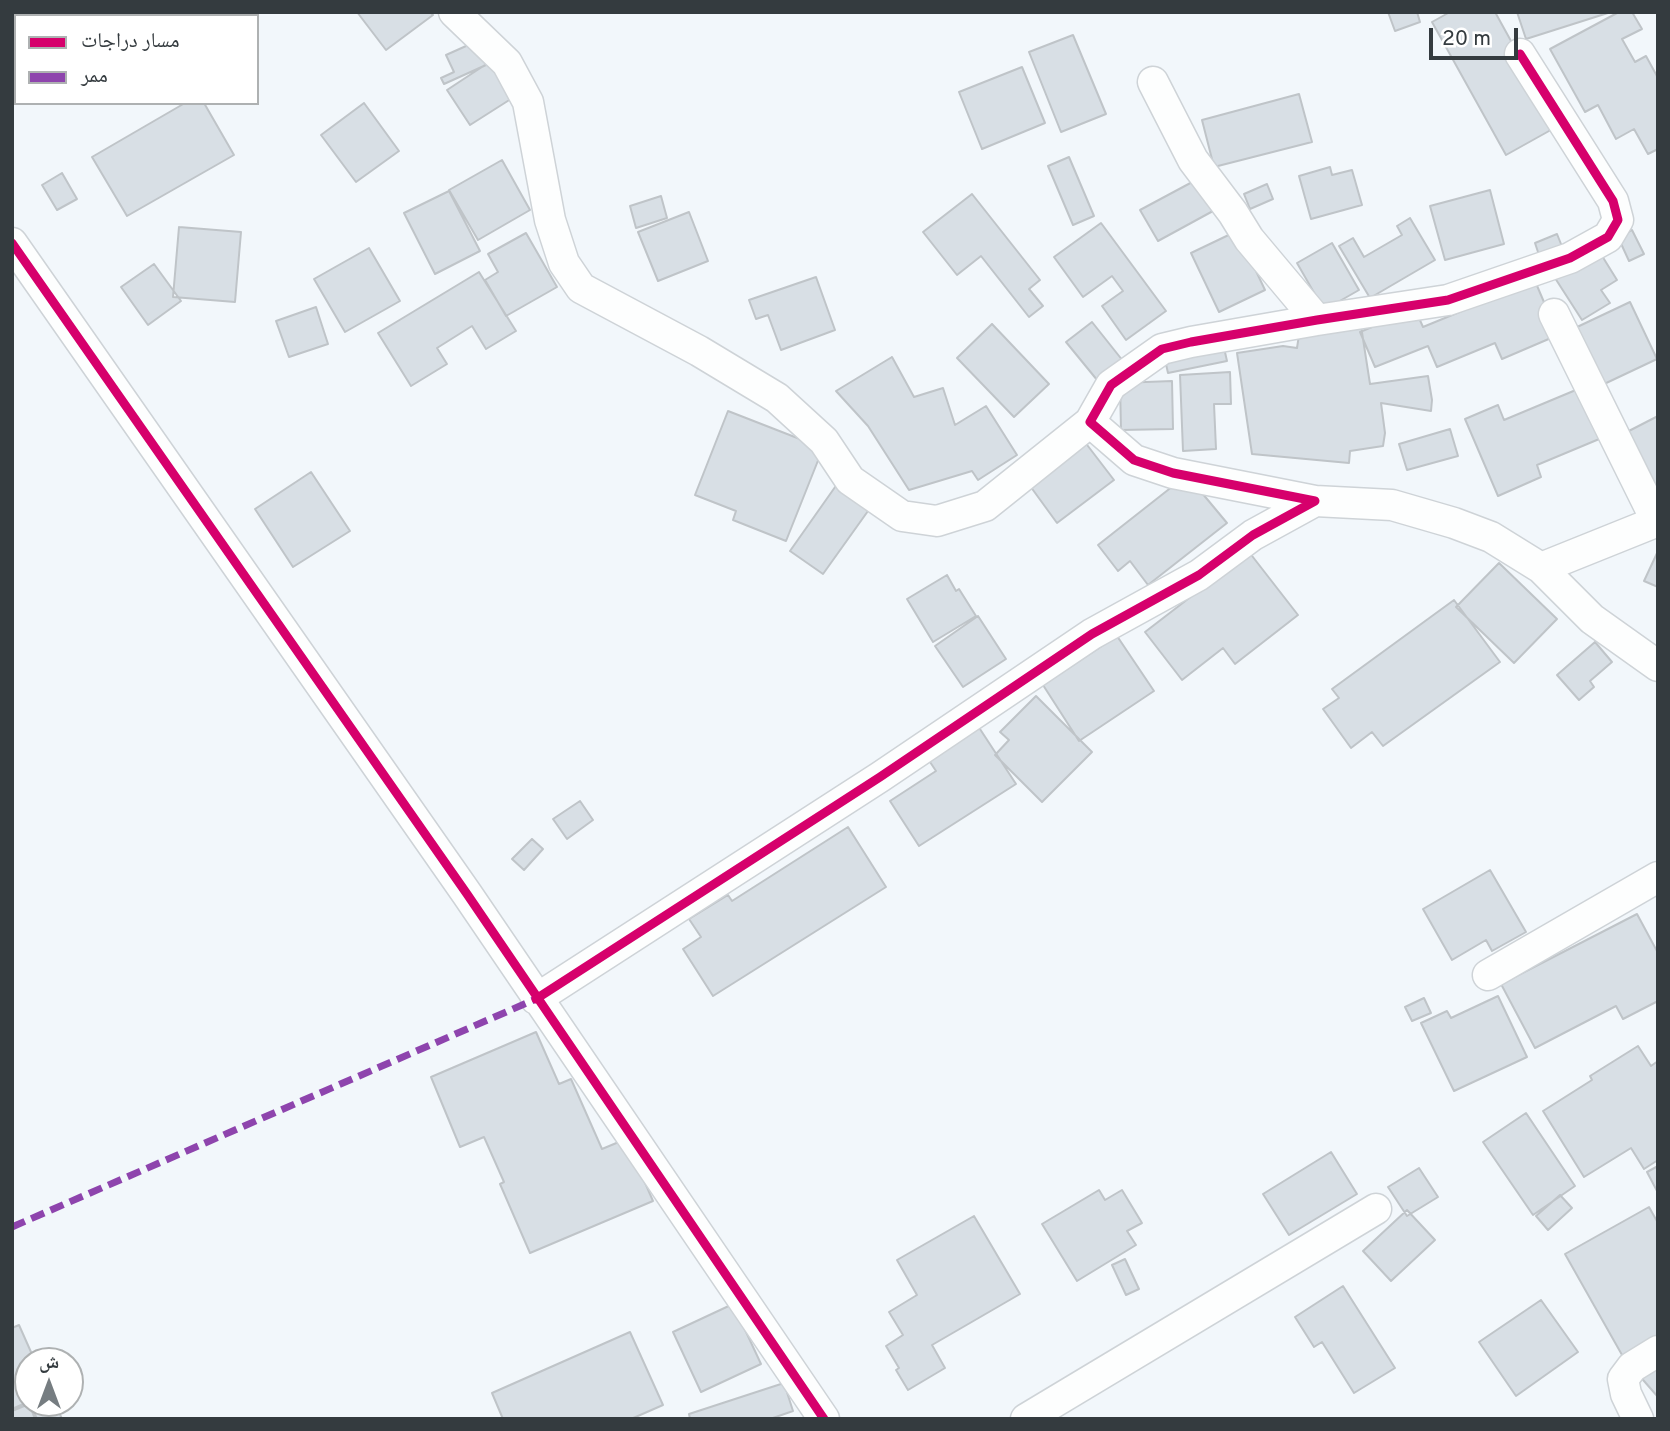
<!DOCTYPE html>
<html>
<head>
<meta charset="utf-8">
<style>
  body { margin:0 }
  #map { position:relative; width:1670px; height:1431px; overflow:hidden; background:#f2f7fb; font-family:Overpass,"Noto Naskh Arabic",sans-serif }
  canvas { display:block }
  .frame { position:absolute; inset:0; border:14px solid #343b3f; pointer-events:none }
  .legend { position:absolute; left:14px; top:14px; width:245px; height:91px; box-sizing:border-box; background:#fff; border:2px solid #aeb1b2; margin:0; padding:9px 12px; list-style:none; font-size:21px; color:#343b3f }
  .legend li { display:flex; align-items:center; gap:14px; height:35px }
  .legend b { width:35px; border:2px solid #aeb1b2 }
  .north { position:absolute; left:14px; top:1347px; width:70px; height:70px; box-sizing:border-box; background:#fff; border:2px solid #aeb1b2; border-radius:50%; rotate:0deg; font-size:19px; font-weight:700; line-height:28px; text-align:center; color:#343b3f }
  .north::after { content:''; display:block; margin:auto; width:24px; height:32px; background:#767d81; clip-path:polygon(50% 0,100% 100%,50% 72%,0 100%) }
  .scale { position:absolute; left:1429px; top:28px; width:89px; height:32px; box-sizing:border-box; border:4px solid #343b3f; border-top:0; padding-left:9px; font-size:21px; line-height:24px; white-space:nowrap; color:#343b3f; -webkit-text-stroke:5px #fff; paint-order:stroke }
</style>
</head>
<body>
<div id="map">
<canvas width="1670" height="1431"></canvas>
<div class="frame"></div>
<ul class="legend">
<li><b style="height:9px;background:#d6006c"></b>مسار دراجات</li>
<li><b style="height:9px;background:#8e44ad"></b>ممر</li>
</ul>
<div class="north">ش</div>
<div class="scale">20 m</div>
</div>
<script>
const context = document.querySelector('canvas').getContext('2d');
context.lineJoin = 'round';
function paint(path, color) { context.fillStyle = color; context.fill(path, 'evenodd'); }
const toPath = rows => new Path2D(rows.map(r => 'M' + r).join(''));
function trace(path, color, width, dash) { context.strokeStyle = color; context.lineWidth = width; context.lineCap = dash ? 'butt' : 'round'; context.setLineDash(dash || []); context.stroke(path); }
const building = toPath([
  [84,12,164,12,157,16,86,16,84,12],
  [357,12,430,12,433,15,386,50,357,12],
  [1388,12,1417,12,1420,22,1395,31,1388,12],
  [1450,12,1495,12,1558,126,1506,155,1432,22,1450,12],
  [1517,12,1611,12,1526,39,1517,12],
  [1619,12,1632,12,1642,29,1622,39,1635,62,1646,56,1658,78,1658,149,1648,154,1634,129,1616,139,1598,105,1585,112,1550,49,1619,12],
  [1073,35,1106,114,1061,132,1029,52,1073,35],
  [475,42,486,65,444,84,441,78,454,72,446,55,475,42],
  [491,61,514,97,470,125,447,90,491,61],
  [1022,67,1045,123,982,149,959,92,1022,67],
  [1299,94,1312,142,1214,167,1202,120,1299,94],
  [185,103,204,103,234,155,127,216,92,157,185,103],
  [364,103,399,151,356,182,321,135,364,103],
  [1069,157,1094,216,1073,225,1048,166,1069,157],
  [502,160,530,210,478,240,449,190,502,160],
  [1330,167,1332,175,1352,170,1362,205,1311,219,1299,176,1330,167],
  [62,173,77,199,57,210,42,185,62,173],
  [1196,180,1213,211,1158,241,1140,210,1196,180],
  [1267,184,1273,199,1250,209,1244,194,1267,184],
  [1490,190,1504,244,1445,260,1430,206,1490,190],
  [449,191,480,251,435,274,404,213,449,191],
  [972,194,1040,280,1029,289,1043,306,1029,317,981,256,957,275,923,232,972,194],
  [661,196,667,218,636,228,630,206,661,196],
  [689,212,708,261,658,281,638,232,689,212],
  [1410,218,1435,260,1370,298,1339,246,1353,238,1364,257,1402,235,1397,226,1410,218],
  [1101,223,1166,311,1126,340,1102,306,1123,291,1112,276,1083,297,1054,257,1101,223],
  [179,227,241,232,235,302,173,297,179,227],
  [1632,230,1644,254,1629,261,1618,237,1632,230],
  [1237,231,1265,290,1219,312,1191,253,1237,231],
  [526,233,557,287,506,316,485,280,498,272,488,254,526,233],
  [1557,234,1563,249,1540,258,1535,243,1557,234],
  [1332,243,1359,290,1324,310,1297,263,1332,243],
  [369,248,400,301,345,332,314,279,369,248],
  [1599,251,1617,280,1601,290,1610,303,1582,320,1555,278,1599,251],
  [154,264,181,301,148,325,121,287,154,264],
  [479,272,516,331,486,349,472,326,437,348,447,364,411,386,378,333,479,272],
  [816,277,835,330,781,350,768,315,756,319,749,300,816,277],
  [1535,281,1558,335,1502,359,1495,343,1437,367,1428,346,1375,367,1360,332,1415,309,1423,327,1535,281],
  [1630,302,1657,359,1602,385,1575,328,1630,302],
  [316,307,328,344,289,357,276,321,316,307],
  [1092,322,1127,366,1102,386,1066,342,1092,322],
  [992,324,1049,384,1014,417,957,358,992,324],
  [1361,326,1370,384,1428,376,1432,400,1431,411,1381,403,1385,433,1383,446,1350,451,1349,463,1252,454,1237,353,1283,346,1297,348,1299,335,1361,326],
  [1222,339,1227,361,1168,373,1163,351,1222,339],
  [892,357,914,397,943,388,955,425,986,406,1017,455,978,480,972,471,909,490,868,426,836,391,892,357],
  [1230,372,1231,404,1214,404,1216,449,1183,451,1180,375,1230,372],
  [1172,381,1173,429,1121,430,1120,383,1172,381],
  [1583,387,1604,437,1537,465,1541,477,1498,496,1465,419,1498,405,1504,420,1583,387],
  [728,411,823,448,786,541,733,520,736,511,695,495,728,411],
  [1658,416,1658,483,1651,487,1623,434,1658,416],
  [1450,429,1458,456,1407,470,1399,444,1450,429],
  [1081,437,1114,480,1057,523,1025,479,1081,437],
  [311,472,350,531,293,567,255,509,311,472],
  [1187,475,1227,523,1148,585,1130,561,1118,571,1098,545,1187,475],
  [840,480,873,504,823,574,790,551,840,480],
  [1658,551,1658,587,1644,581,1658,551],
  [1249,552,1298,615,1235,664,1223,648,1182,680,1145,632,1249,552],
  [1499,563,1557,619,1514,663,1456,607,1499,563],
  [947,575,956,591,959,589,976,616,933,642,907,599,947,575],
  [1454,600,1500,662,1383,746,1372,732,1351,748,1323,709,1339,698,1332,689,1454,600],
  [978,616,1006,659,963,687,935,646,978,616],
  [1117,636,1154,691,1079,741,1043,685,1117,636],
  [1595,642,1612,662,1590,681,1594,687,1579,700,1557,675,1595,642],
  [1036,696,1092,752,1042,802,995,755,1009,740,1000,732,1036,696],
  [978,726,1016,784,919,846,890,801,936,771,928,759,978,726],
  [580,801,593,820,567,839,553,819,580,801],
  [848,827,886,887,713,996,683,949,701,937,689,919,728,895,732,901,848,827],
  [532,839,543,849,524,870,512,859,532,839],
  [1490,870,1526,932,1492,951,1486,940,1452,960,1423,909,1490,870],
  [1637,914,1658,953,1658,1001,1623,1019,1616,1006,1535,1048,1501,984,1637,914],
  [1498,996,1527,1057,1454,1091,1421,1023,1447,1011,1451,1018,1498,996],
  [1424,998,1431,1013,1412,1021,1405,1007,1424,998],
  [536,1032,559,1084,571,1079,602,1149,626,1139,653,1201,530,1253,500,1184,504,1182,484,1137,460,1147,431,1077,536,1032],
  [1638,1046,1651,1066,1658,1061,1658,1160,1644,1169,1631,1148,1584,1177,1543,1111,1592,1080,1590,1076,1638,1046],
  [1526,1113,1575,1186,1533,1215,1483,1142,1526,1113],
  [1331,1152,1357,1194,1289,1235,1263,1194,1331,1152],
  [1658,1166,1658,1190,1657,1191,1647,1172,1658,1166],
  [1419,1168,1438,1197,1407,1216,1388,1187,1419,1168],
  [1099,1190,1105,1200,1122,1190,1142,1223,1127,1231,1136,1245,1077,1281,1042,1224,1099,1190],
  [1560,1195,1572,1208,1548,1230,1536,1216,1560,1195],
  [1649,1207,1658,1223,1658,1345,1626,1362,1565,1254,1649,1207],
  [1407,1210,1435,1240,1391,1281,1363,1251,1407,1210],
  [974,1216,1020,1294,932,1345,945,1368,908,1390,896,1370,899,1368,886,1346,903,1335,889,1312,917,1295,897,1260,974,1216],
  [1125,1259,1139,1289,1126,1295,1112,1265,1125,1259],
  [1343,1286,1395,1368,1354,1393,1322,1342,1314,1347,1295,1317,1343,1286],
  [1541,1300,1578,1352,1516,1396,1479,1342,1541,1300],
  [733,1304,761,1364,701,1392,673,1332,733,1304],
  [19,1325,35,1361,28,1361,28,1402,12,1409,12,1328,19,1325],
  [630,1332,663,1405,631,1419,503,1419,492,1393,630,1332],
  [1658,1362,1658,1397,1637,1373,1658,1362],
  [784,1383,793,1411,770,1419,690,1419,689,1414,784,1383],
  [30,1403,55,1403,62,1419,37,1419,30,1403],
  [29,1404,35,1419,12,1419,12,1411,29,1404]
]);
const minor = toPath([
  [454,12,507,63,528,102,550,220,564,263,581,288,699,351,777,398,824,441,850,480,902,516,937,521,985,506,1090,422],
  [1153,82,1193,160,1233,213,1249,239,1317,320],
  [12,243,467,894,824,1419],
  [1554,314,1657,522],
  [1315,501,1392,505,1454,523,1491,537,1541,568,1592,619,1658,666],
  [1541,568,1658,521],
  [1488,975,1658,877],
  [536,999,880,777,1092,634,1199,575,1253,535,1315,501,1173,473,1134,460,1090,422,1111,385,1162,349,1191,342,1317,320,1448,300,1570,258,1608,237,1618,220,1613,201,1520,54],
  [1026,1419,1376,1209],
  [1638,1419,1626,1394,1623,1379,1632,1367,1658,1351]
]);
const quiet = toPath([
  [12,1227,536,999]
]);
const cycleway = toPath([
  [12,243,467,894,824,1419],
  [536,999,880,777,1092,634,1199,575,1253,535,1315,501,1173,473,1134,460,1090,422,1111,385,1162,349,1191,342,1317,320,1448,300,1570,258,1608,237,1618,220,1613,201,1520,54]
]);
paint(building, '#d8dfe5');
trace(building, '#bfc4c8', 2);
trace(minor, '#ced3d7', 33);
trace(minor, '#fdfefe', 30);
trace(quiet, '#8e44ad', 7, [14, 7]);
trace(cycleway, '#d6006c', 9);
</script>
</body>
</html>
